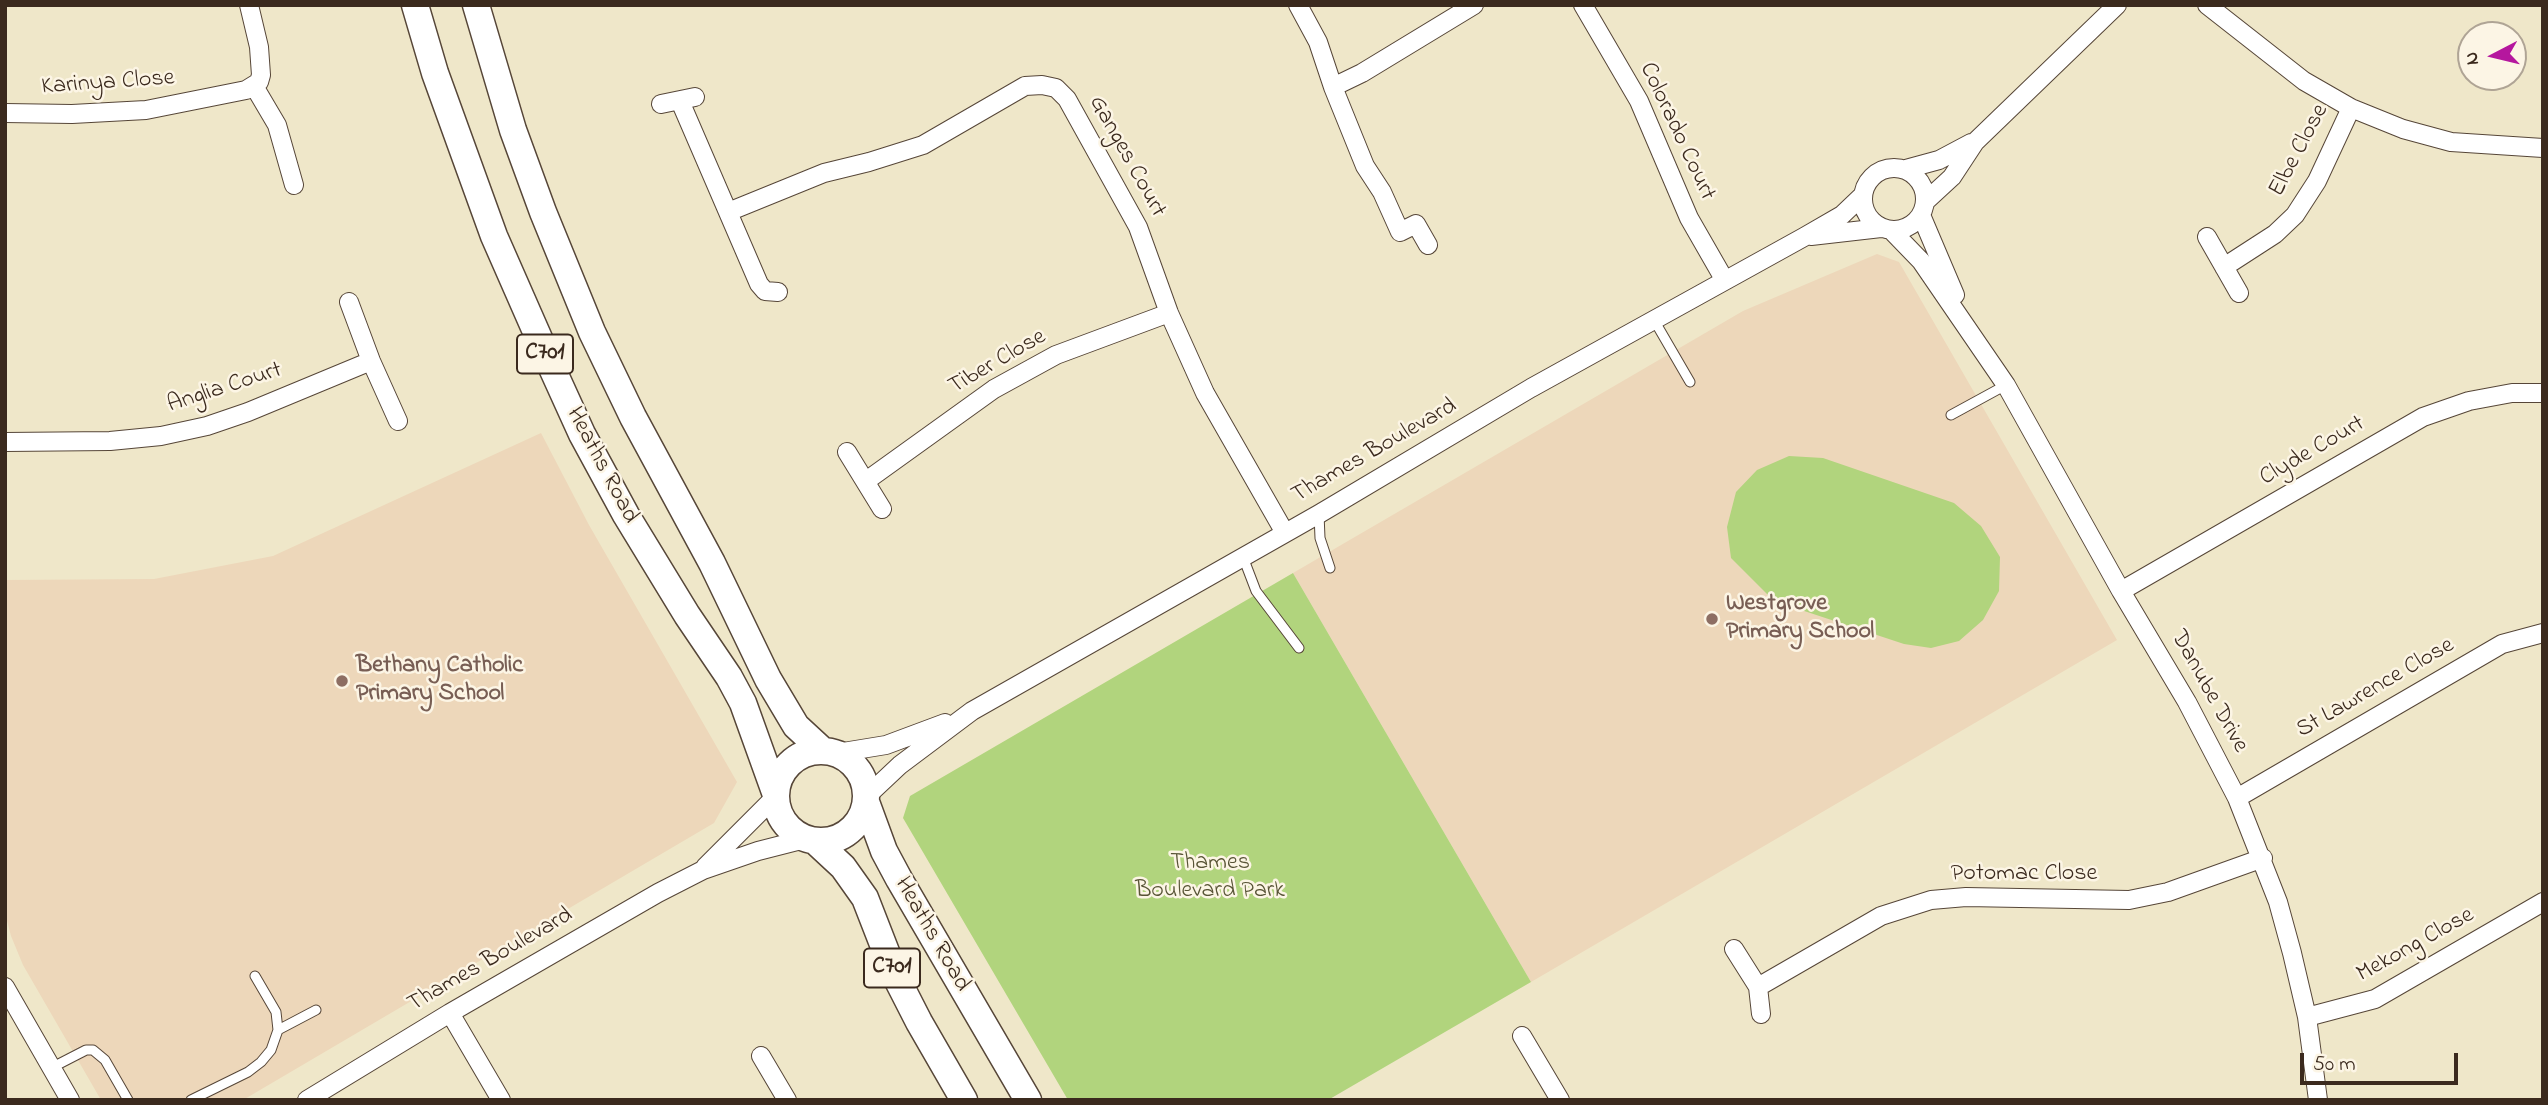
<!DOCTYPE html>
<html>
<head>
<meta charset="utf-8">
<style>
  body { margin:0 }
  #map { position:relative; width:2548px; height:1105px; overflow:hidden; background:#efe7c9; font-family:"Indie Flower",sans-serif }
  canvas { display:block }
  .frame { position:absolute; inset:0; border:7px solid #3b2a1e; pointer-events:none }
  .north { position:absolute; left:2457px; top:21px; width:70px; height:70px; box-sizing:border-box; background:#fcf5e5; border:2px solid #afa495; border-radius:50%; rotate:263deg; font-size:19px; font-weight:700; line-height:28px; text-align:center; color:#3b2a1e }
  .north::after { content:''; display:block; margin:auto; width:24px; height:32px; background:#b5179e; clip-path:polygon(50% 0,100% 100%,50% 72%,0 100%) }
  .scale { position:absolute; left:2300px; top:1053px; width:158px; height:32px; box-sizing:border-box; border:4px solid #3b2a1e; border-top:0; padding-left:9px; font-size:21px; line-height:24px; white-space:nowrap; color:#3b2a1e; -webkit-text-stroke:5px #fcf5e5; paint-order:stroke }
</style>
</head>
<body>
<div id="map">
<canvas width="2548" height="1105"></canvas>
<div class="frame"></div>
<div class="north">N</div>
<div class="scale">50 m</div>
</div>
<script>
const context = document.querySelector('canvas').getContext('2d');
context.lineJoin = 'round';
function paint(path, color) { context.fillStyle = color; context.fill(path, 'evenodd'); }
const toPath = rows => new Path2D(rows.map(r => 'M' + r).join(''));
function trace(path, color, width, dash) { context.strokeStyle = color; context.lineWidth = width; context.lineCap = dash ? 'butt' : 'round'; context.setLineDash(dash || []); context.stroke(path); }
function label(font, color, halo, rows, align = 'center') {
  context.font = font + ' "Indie Flower",sans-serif'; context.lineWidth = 5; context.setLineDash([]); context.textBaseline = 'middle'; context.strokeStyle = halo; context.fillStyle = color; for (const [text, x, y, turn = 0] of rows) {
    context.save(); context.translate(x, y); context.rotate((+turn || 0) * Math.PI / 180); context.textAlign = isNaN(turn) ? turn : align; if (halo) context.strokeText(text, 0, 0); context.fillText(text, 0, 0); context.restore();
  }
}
const built = toPath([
  [1877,254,1899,262,2117,640,1531,982,1293,573,1743,311],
  [541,433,589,525,737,782,714,823,243,1100,101,1100,23,965,11,936,5,913,5,580,154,579,273,556]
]);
const green = toPath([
  [1789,456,1823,458,1954,503,1981,526,2000,557,1999,591,1983,620,1959,641,1931,648,1904,644,1774,601,1731,558,1727,527,1736,492,1757,470],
  [1293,573,1531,982,1328,1100,1068,1100,903,818,910,796]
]);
const service = toPath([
  [1654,320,1690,382],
  [1951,415,2006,385],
  [1319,514,1320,538,1330,568],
  [1243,557,1256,591,1299,648],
  [278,1030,316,1010],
  [51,1068,86,1050,93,1050,105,1060,128,1100],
  [191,1100,248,1072,261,1062,271,1050,278,1030,276,1012,255,976]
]);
const minor = toPath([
  [1298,5,1318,42,1333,87,1365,166,1382,192,1400,232,1416,224,1428,245],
  [1583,5,1639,101,1689,218,1724,279],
  [2207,5,2304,81,2351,108,2403,129,2451,142,2543,148],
  [254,86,277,125,294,185],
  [1333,87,1362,73,1474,5],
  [680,101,759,284,765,291,778,292],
  [661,104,695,97],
  [5,113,72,114,146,110,246,90,259,82,261,75,259,47,249,5],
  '1863 199a31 31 0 1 1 62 0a31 31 0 1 1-62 0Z',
  [1906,169,1939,160,1971,143],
  [1926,201,1952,177,1975,142,2117,5],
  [728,212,824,173,869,162,923,145,1025,86,1042,85,1056,88,1067,99,1138,227,1169,313,1205,393,1285,533],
  [1921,215,1955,295],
  [1891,230,1921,261,2006,385,2121,591,2187,702,2237,798,2278,902,2292,953,2307,1017,2318,1100],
  [1811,236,1881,228],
  [2207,237,2239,293],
  [2224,267,2275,234,2295,215,2317,181,2351,108],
  [349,302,371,361,398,421],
  [5,442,110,441,161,436,207,426,248,412,371,361],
  [847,452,882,509],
  [866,481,994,389,1056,355,1169,313],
  [2121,591,2423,417,2469,401,2512,393,2543,393],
  [837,753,886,745,945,723],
  [867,796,900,765,972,711,1319,514,1531,388,1804,237,1842,215,1863,195],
  [2237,798,2502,644,2543,633],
  [705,867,775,797],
  [1734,949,1758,987,1761,1014],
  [5,987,70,1100],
  [1758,987,1881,916,1931,900,1966,897,2129,900,2168,892,2263,858],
  [450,1013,501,1100],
  [2307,1017,2375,999,2543,902],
  [1522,1036,1560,1100],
  [761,1056,787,1100],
  [307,1100,450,1013,658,893,703,870,758,851,805,839]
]);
const primary = toPath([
  [415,5,435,73,494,236,552,368,582,434,626,515,687,615,729,677,743,703,775,792],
  [476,5,513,130,543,212,592,332,633,417,712,563,768,679,796,726,822,750],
  '776 796a45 45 0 1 1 90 0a45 45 0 1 1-90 0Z',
  [866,802,884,851,899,879,1028,1100],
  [815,841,843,867,865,898,895,975,919,1022,964,1100]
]);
const markers = [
  [1712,619,7,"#8d6e63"],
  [342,681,7,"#8d6e63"]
];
const shields = [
  [545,354,56],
  [892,968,56]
];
const shieldNames = [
  ["C701",545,354],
  ["C701",892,968]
];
const streetNames = [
  ["Karinya Close",108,84,-4],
  ["Colorado Court",1676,132,65],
  ["Elbe Close",2300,151,-62],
  ["Ganges Court",1126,157,61],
  ["Tiber Close",998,363,-30],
  ["Anglia Court",225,389,-18],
  ["Thames Boulevard",1375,452,-30],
  ["Clyde Court",2313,452,-30],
  ["Heaths Road",601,466,62],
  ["St Lawrence Close",2376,689,-30],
  ["Danube Drive",2208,692,61],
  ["Potomac Close",2024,875],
  ["Heaths Road",931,935,60],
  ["Mekong Close",2416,946,-29],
  ["Thames Boulevard",491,961,-30]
];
const educationNames = [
  ["Westgrove",1726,605],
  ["Primary School",1726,633],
  ["Bethany Catholic",356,667],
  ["Primary School",356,695]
];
const parkNames = [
  ["Thames",1210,864],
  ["Boulevard Park",1210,892]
];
paint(built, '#edd7ba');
paint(green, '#b1d47d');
trace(service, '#564638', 11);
trace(minor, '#564638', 20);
trace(primary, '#564638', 29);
trace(service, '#fff', 9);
trace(minor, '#fff', 18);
trace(primary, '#fff', 26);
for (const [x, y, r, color] of markers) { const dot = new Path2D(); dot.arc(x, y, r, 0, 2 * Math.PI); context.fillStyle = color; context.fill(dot); trace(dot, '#fcf5e5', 2.5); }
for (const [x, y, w] of shields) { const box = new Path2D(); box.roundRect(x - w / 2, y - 19.5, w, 39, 5); context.fillStyle = '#fcf5e5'; context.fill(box); trace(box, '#3b2a1e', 2); }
label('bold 23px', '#3b2a1e', null, shieldNames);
label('24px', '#3b2a1e', '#fcf5e5', streetNames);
label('bold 24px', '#785e54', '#fcf5e5', educationNames, 'left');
label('24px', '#585436', '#fcf5e5', parkNames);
</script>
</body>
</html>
